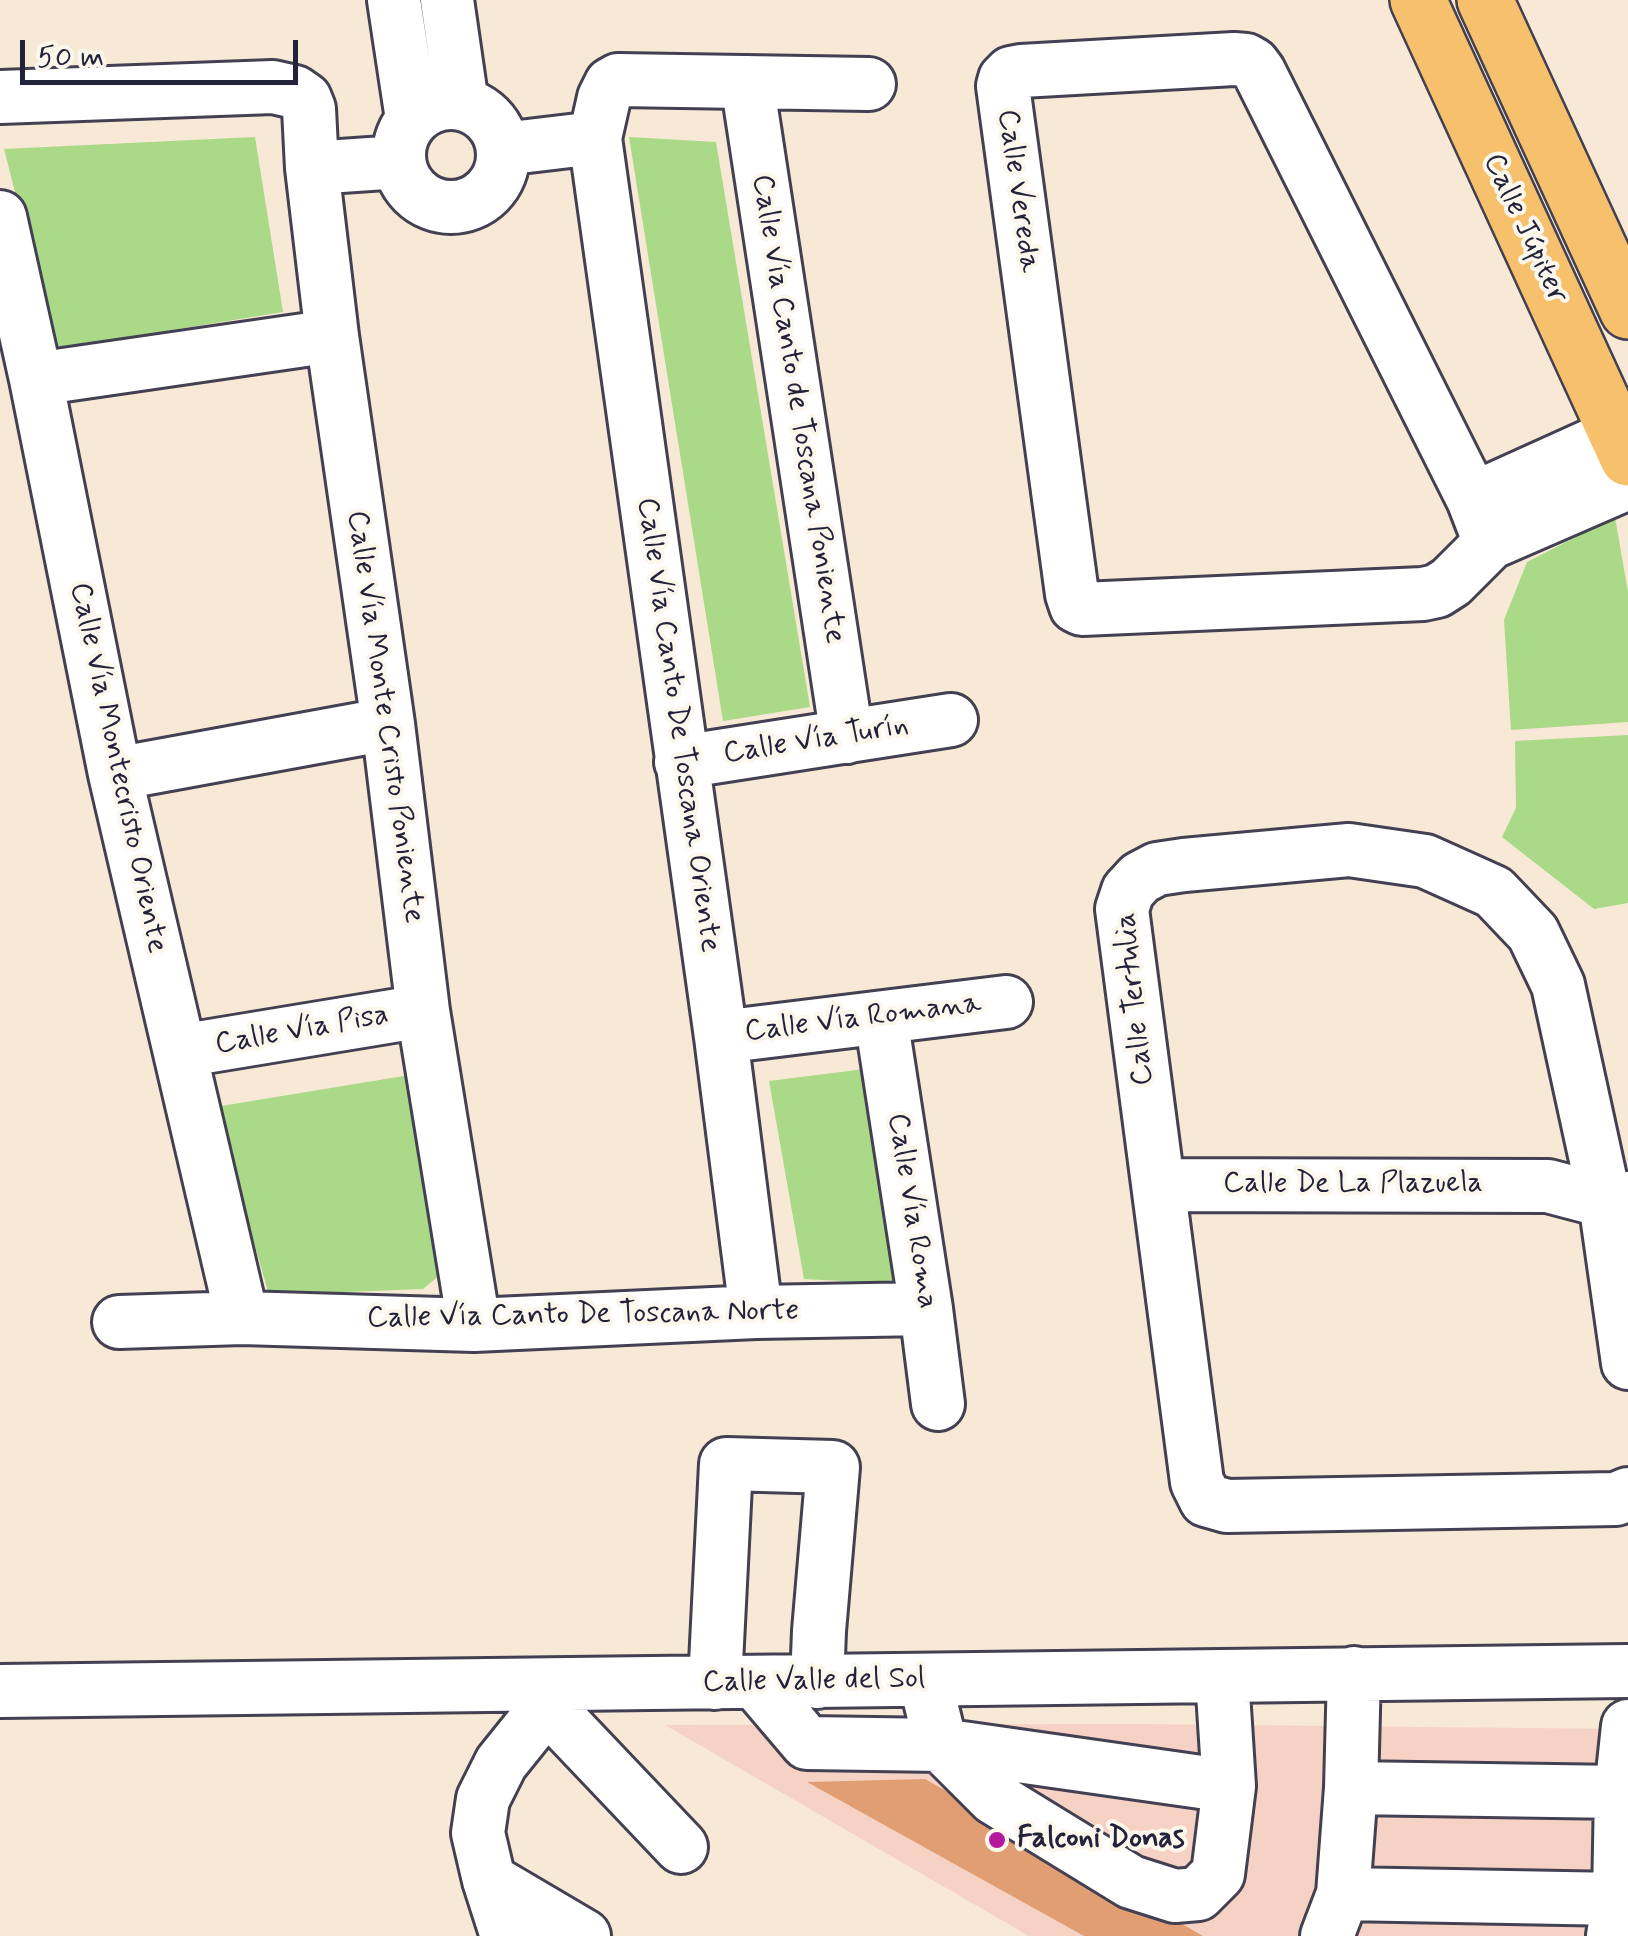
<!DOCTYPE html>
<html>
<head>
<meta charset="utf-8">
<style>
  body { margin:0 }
  #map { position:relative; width:1628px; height:1936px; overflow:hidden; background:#f7e9d5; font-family:Mynerve,sans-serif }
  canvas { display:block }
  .scale { position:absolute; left:20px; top:40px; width:278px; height:45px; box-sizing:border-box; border:5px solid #22223b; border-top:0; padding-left:12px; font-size:30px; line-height:35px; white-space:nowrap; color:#22223b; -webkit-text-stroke:8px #fbf7ec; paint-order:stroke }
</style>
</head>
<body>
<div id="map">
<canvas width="1628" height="1936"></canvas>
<div class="scale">50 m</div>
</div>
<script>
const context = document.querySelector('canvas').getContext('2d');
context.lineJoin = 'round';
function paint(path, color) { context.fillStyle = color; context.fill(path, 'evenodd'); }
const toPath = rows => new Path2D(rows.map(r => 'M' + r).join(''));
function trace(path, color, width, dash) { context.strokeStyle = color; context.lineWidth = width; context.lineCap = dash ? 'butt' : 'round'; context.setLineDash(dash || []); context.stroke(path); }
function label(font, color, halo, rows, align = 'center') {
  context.font = font + ' Mynerve,sans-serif'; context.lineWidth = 8; context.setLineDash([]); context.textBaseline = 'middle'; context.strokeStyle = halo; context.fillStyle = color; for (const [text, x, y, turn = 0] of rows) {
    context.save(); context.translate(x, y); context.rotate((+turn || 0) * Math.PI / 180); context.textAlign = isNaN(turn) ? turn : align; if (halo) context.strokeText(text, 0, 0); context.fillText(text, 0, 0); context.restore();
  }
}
const built = toPath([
  [1137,1724,1628,1729,1628,1936,1029,1936,665,1725]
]);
const green = toPath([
  [255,137,283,312,55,349,4,149],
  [629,137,716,142,810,707,723,721],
  [1615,517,1628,592,1628,722,1511,730,1504,620,1527,562],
  [1628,735,1628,903,1594,909,1502,837,1516,808,1515,741],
  [865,1069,902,1284,804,1279,769,1081],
  [416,1074,446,1270,423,1289,269,1295,215,1107]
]);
const building = toPath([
  [925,1779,1203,1936,1084,1936,807,1782]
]);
const minor = toPath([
  [394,0,412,119],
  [447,0,462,104],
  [747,82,847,737],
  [0,97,273,87,295,92,305,99,309,109,312,168,332,336,388,724,423,1011,474,1325],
  '399 155a52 52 0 1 1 104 0a52 52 0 1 1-104 0Z',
  [503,149,595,138],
  [312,168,399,162],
  [0,217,36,379,115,774,242,1318],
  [36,379,332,336],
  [1473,499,1628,429],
  [1490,543,1473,499,1259,72,1253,64,1246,60,1234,59,1021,71,1011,73,1005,79,1003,86,1072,594,1076,606,1082,609,1423,594,1437,591,1451,582,1490,543,1628,483],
  [681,762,951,720],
  [115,774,388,724],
  [881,1018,926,1309,938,1404],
  [721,1037,1006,1002],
  [180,1051,423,1011],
  [1159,1185,1548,1186,1605,1201,1628,1198],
  [756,1312,721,1037,595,138,604,98,611,84,618,80,869,84],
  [119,1322,242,1318,474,1325,756,1312,926,1309],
  [1628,1363,1605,1201,1558,985,1533,933,1494,892,1425,861,1349,850,1184,865,1157,869,1140,878,1128,891,1122,909,1197,1482,1206,1500,1227,1506,1616,1499,1628,1494],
  [925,1680,941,1745,994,1798,1131,1882,1175,1896,1198,1894,1218,1874,1229,1786,1222,1677],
  [715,1683,726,1464,833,1467,819,1631,817,1682],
  [756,1683,807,1743,941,1745,1229,1786],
  [0,1691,1628,1671],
  [547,1706,681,1847],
  [1351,1788,1621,1792],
  [489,1880,584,1936],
  [1343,1894,1619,1899],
  [507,1936,489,1880,478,1833,483,1799,501,1763,563,1686],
  [1327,1936,1343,1894,1351,1788,1354,1673],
  [1613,1936,1619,1899,1621,1792,1628,1726]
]);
const major = toPath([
  [1418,0,1628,458],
  [1485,0,1628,311]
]);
const markers = [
  [997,1840,10,"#b5179e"]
];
const streetNames = [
  ["Calle Vereda",1017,191,82],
  ["Calle Júpiter",1524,229,65],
  ["Calle Vía Canto de Toscana Poniente",797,409,81],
  ["Calle Vía Monte Cristo Poniente",384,717,82],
  ["Calle Vía Canto De Toscana Oriente",677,725,82],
  ["Calle Vía Turín",816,741,-9],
  ["Calle Vía Montecristo Oriente",117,768,78],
  ["Calle Tertulia",1136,999,-96],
  ["Calle Vía Romana",863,1019,-7],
  ["Calle Vía Pisa",302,1031,-10],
  ["Calle De La Plazuela",1353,1185],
  ["Calle Vía Roma",911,1211,81],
  ["Calle Vía Canto De Toscana Norte",583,1316,-1],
  ["Calle Valle del Sol",814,1682,-1]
];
const poiNames = [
  ["Falconi Donas",1017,1840]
];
paint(built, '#f6d2c5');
paint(green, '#aad987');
paint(building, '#e19e72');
trace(minor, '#424052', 58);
trace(major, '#424052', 60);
trace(minor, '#fff', 52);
trace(major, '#f7c06c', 55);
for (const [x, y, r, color] of markers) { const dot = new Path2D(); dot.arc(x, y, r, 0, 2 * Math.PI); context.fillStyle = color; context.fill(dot); trace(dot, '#fbf7ec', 4); }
label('30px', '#22223b', '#fbf7ec', streetNames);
label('bold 30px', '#22223b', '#fbf7ec', poiNames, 'left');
</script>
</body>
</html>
